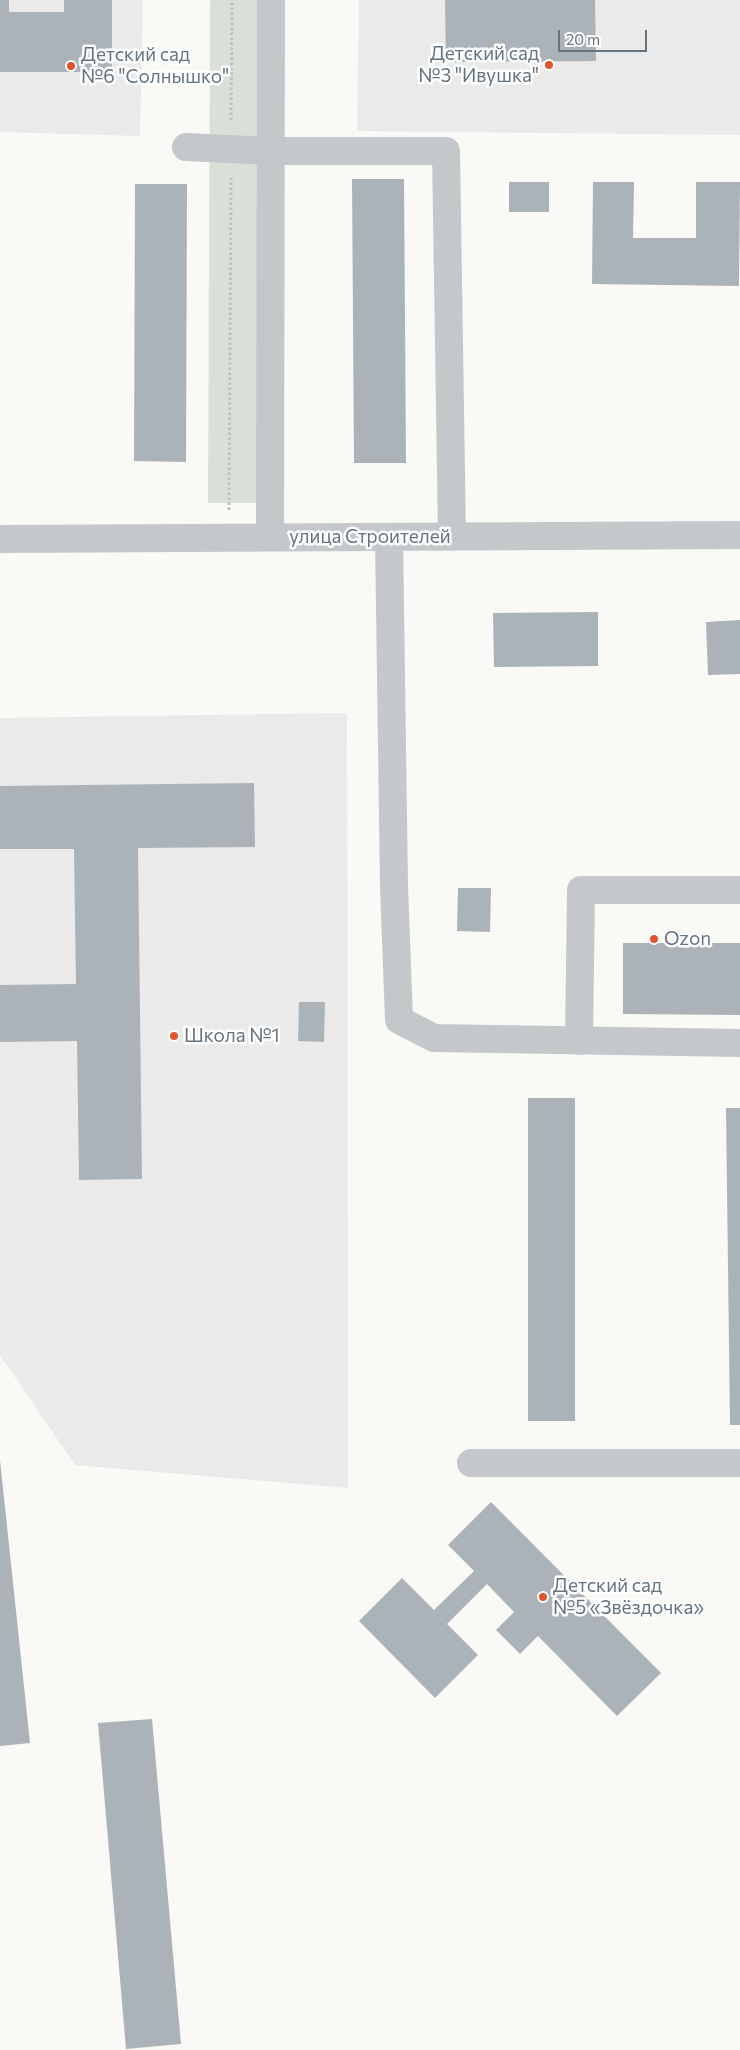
<!DOCTYPE html>
<html>
<head>
<meta charset="utf-8">
<style>
  body { margin:0 }
  #map { position:relative; width:740px; height:2050px; overflow:hidden; background:#f9f9f6; font-family:Commissioner,sans-serif }
  canvas { display:block }
  .scale { position:absolute; left:558px; top:30px; width:89px; height:22px; box-sizing:border-box; border:2px solid #647581; border-top:0; padding-left:6px; font-size:15px; line-height:18px; white-space:nowrap; color:#647581; -webkit-text-stroke:4px #fff; paint-order:stroke }
</style>
</head>
<body>
<div id="map">
<canvas width="740" height="2050"></canvas>
<div class="scale">20 m</div>
</div>
<script>
const context = document.querySelector('canvas').getContext('2d');
context.lineJoin = 'round';
function paint(path, color) { context.fillStyle = color; context.fill(path, 'evenodd'); }
const toPath = rows => new Path2D(rows.map(r => 'M' + r).join(''));
function trace(path, color, width, dash) { context.strokeStyle = color; context.lineWidth = width; context.lineCap = dash ? 'butt' : 'round'; context.setLineDash(dash || []); context.stroke(path); }
function label(font, color, halo, rows, align = 'center') {
  context.font = font + ' Commissioner,sans-serif'; context.lineWidth = 5; context.setLineDash([]); context.textBaseline = 'middle'; context.strokeStyle = halo; context.fillStyle = color; for (const [text, x, y, turn = 0] of rows) {
    context.save(); context.translate(x, y); context.rotate((+turn || 0) * Math.PI / 180); context.textAlign = isNaN(turn) ? turn : align; if (halo) context.strokeText(text, 0, 0); context.fillText(text, 0, 0); context.restore();
  }
}
const built = toPath([
  [0,0,143,0,140,136,0,132],
  [359,0,740,0,740,135,357,131],
  [347,713,348,1488,75,1465,0,1355,0,718]
]);
const green = toPath([
  [210,0,262,0,260,503,208,503]
]);
const building = toPath([
  [0,0,9,0,9,12,64,12,64,0,112,0,112,72,0,72],
  [445,0,595,0,596,61,446,62],
  [352,179,404,179,406,463,354,463],
  [509,182,549,182,549,212,509,212],
  [593,182,634,182,633,238,696,238,696,182,740,182,739,286,592,284],
  [135,184,187,184,186,462,134,461],
  [598,612,598,666,494,667,493,613],
  [740,620,740,674,708,675,706,622],
  [254,783,255,847,138,848,142,1179,79,1180,77,1041,0,1042,0,985,76,984,74,849,0,849,0,786],
  [458,888,491,888,490,932,457,931],
  [623,943,740,943,740,1015,623,1014],
  [299,1002,325,1002,324,1042,298,1041],
  [528,1098,575,1098,575,1421,528,1421],
  [726,1108,740,1108,740,1425,730,1425],
  [0,1460,30,1743,0,1746],
  [491,1502,661,1673,617,1716,538,1636,520,1654,496,1630,514,1612,487,1584,447,1624,478,1655,435,1698,359,1621,402,1578,434,1610,474,1571,448,1545],
  [152,1719,181,2044,126,2049,98,1723]
]);
const path = toPath([
  [231,120,232,0],
  [229,510,231,178]
]);
const minor = toPath([
  [186,147,270,151,446,151,452,537],
  [270,537,271,0],
  [389,537,394,886,399,1020,434,1038,740,1043],
  [0,539,740,535],
  [579,1041,581,890,740,890],
  [471,1463,740,1463]
]);
const markers = [
  [549,65,5,"#e1542e"],
  [71,66,5,"#e1542e"],
  [654,939,5,"#e1542e"],
  [174,1036,5,"#e1542e"],
  [543,1597,5,"#e1542e"]
];
const poiNames = [
  ["Детский сад",539,54,"right"],
  ["№3 \"Ивушка\"",539,76,"right"],
  ["Детский сад",81,55],
  ["№6 \"Солнышко\"",81,77],
  ["Ozon",664,939],
  ["Школа №1",184,1036],
  ["Детский сад",553,1586],
  ["№5 «Звёздочка»",553,1608]
];
const streetNames = [
  ["улица Строителей",370,537]
];
paint(built, '#e9eae9');
paint(green, '#dae0d7');
paint(building, '#abb3b9');
trace(path, '#bec1c3', 3, [2.5, 2.5]);
trace(minor, '#c4c8cb', 28);
for (const [x, y, r, color] of markers) { const dot = new Path2D(); dot.arc(x, y, r, 0, 2 * Math.PI); context.fillStyle = color; context.fill(dot); trace(dot, '#fff', 2); }
label('19px', '#647581', '#fff', poiNames, 'left');
label('19px', '#647581', '#fff', streetNames);
</script>
</body>
</html>
